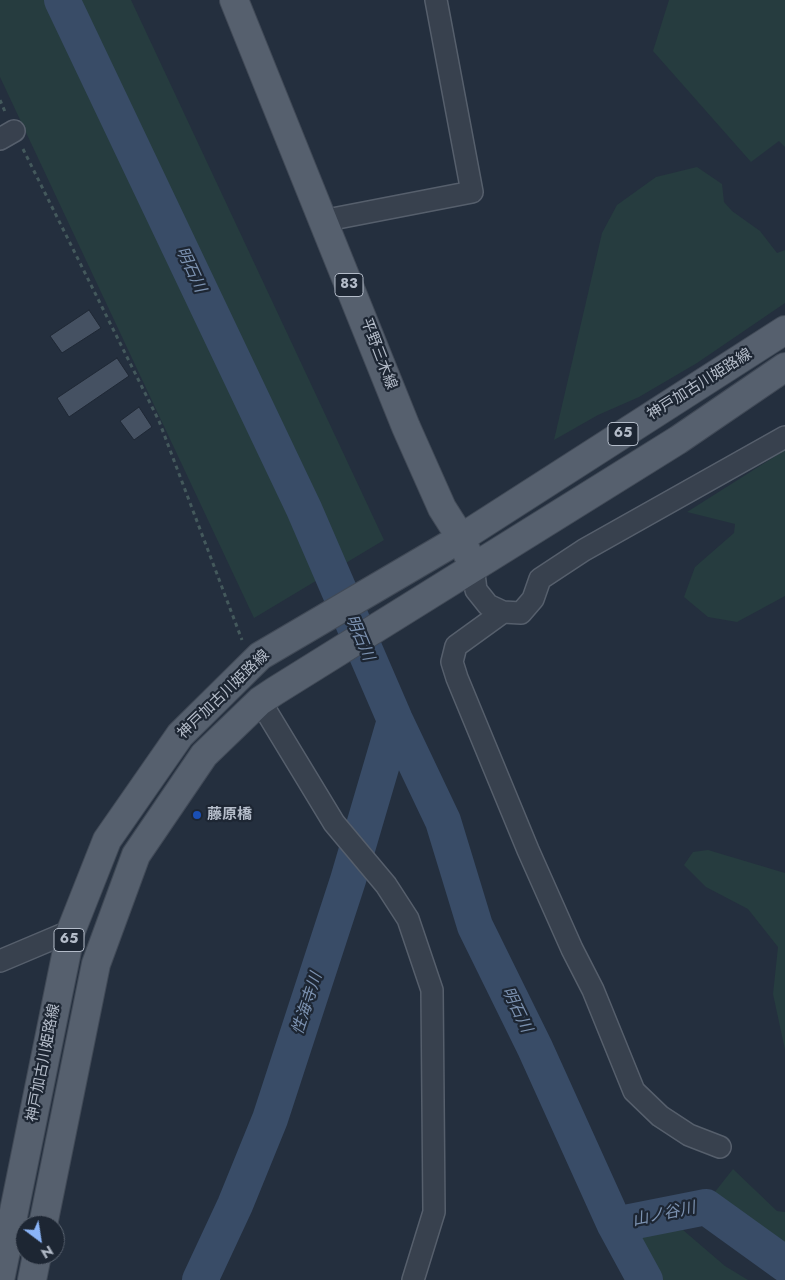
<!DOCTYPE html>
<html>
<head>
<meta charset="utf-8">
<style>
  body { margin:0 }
  #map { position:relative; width:785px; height:1280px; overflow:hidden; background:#242f3e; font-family:Jost,sans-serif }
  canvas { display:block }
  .north { position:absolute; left:15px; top:1215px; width:50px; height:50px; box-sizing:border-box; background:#1d2633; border:1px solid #59626f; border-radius:50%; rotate:149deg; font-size:14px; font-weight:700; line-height:20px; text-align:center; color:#b4bcc9 }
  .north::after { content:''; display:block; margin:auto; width:18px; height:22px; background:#8ab4f8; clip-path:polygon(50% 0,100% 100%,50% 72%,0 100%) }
</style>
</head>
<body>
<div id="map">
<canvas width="785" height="1280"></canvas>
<div class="north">N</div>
</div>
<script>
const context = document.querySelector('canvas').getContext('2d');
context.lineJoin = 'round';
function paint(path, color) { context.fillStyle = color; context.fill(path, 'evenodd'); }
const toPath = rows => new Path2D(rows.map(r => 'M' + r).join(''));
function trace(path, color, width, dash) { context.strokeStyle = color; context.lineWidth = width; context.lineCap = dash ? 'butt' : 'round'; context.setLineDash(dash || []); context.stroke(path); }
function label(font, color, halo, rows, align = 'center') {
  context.font = font + ' Jost,"Noto Sans JP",sans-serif'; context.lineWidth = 4.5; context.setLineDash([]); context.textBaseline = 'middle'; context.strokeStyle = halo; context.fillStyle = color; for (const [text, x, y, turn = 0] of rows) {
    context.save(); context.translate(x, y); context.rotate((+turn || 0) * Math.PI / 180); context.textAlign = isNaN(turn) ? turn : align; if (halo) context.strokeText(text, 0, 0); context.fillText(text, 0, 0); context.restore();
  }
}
const green = toPath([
  [0,0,131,0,384,540,254,618,0,77],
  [669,0,785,0,785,147,779,141,751,162,653,51],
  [697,167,722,184,724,202,732,211,760,231,777,253,785,250,785,303,697,363,639,397,598,415,554,440,602,233,617,205,656,177],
  [785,450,785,596,737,622,708,617,684,597,695,567,734,533,735,524,687,512],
  [708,850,785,873,785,1050,773,994,778,947,748,909,706,887,684,865,693,852],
  [733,1169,777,1211,785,1212,785,1243,714,1193],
  [683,1230,725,1266,748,1280,663,1280,639,1234]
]);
const river = toPath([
  [62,0,304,509,395,720,443,821,475,926,535,1048,615,1225,645,1280],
  [615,1225,706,1207,785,1264],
  [200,1280,235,1205,270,1119,348,880,395,720]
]);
const building = toPath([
  [89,310,101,328,62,353,50,336,89,310],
  [117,358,129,376,69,417,57,398,117,358],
  [139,407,152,427,134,440,120,421,139,407]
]);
const path = toPath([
  [0,100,6,114],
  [23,149,159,421,242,640]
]);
const minor = toPath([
  [0,139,14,131],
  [322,221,472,192,436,0],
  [473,566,476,590,488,605,503,612,521,613,533,599,540,579,584,550,785,437],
  [503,612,456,646,452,662,457,678,528,850,572,949,593,990,634,1091,660,1116,689,1135,720,1147],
  [260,701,334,823,386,885,408,919,432,990,434,1212,413,1280],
  [0,961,71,931]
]);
const primary = toPath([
  [234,0,406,427,442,508,461,538,468,555],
  [43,1225,96,964,136,855,204,755,260,701,275,691,678,440,785,367],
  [0,1280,71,931,107,840,180,735,260,656,461,538,785,330],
  [32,1280,37,1255]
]);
const markers = [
  [197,815,5,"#1a4fb4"]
];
const shields = [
  [349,285,28],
  [623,434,30],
  [69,940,30]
];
const shieldNames = [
  ["83",349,285],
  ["65",623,434],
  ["65",69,940]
];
const streetNames = [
  ["平野三木線",378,354,69],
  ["神戸加古川姫路線",700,385,-32],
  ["神戸加古川姫路線",224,695,-44],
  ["神戸加古川姫路線",44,1063,-79]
];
const poiNames = [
  ["藤原橋",207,815]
];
const waterNames = [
  ["明石川",190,270,65],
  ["明石川",359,638,67],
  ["性海寺川",308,1004,-72],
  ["明石川",516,1010,64],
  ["山ノ谷川",664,1215,-12]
];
paint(green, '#263c3f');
trace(river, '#394c67', 36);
paint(building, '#455162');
trace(building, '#1f2835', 1);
trace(minor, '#565f6c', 24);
trace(primary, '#414a57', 30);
trace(path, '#44595c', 3, [4, 4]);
trace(minor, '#38414e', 21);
trace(primary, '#56606e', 28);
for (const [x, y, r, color] of markers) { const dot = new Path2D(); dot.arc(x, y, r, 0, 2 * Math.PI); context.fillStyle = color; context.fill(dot); trace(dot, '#1d2633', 2); }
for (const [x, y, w] of shields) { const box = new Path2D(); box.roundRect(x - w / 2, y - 11.5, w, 23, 4); context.fillStyle = '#1d2633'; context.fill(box); trace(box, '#b4bcc9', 1); }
label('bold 14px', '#b4bcc9', null, shieldNames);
label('15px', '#b4bcc9', '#1d2633', streetNames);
label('bold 15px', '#b4bcc9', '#1d2633', poiNames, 'left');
label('italic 16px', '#7c92b1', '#1d2633', waterNames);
</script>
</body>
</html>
